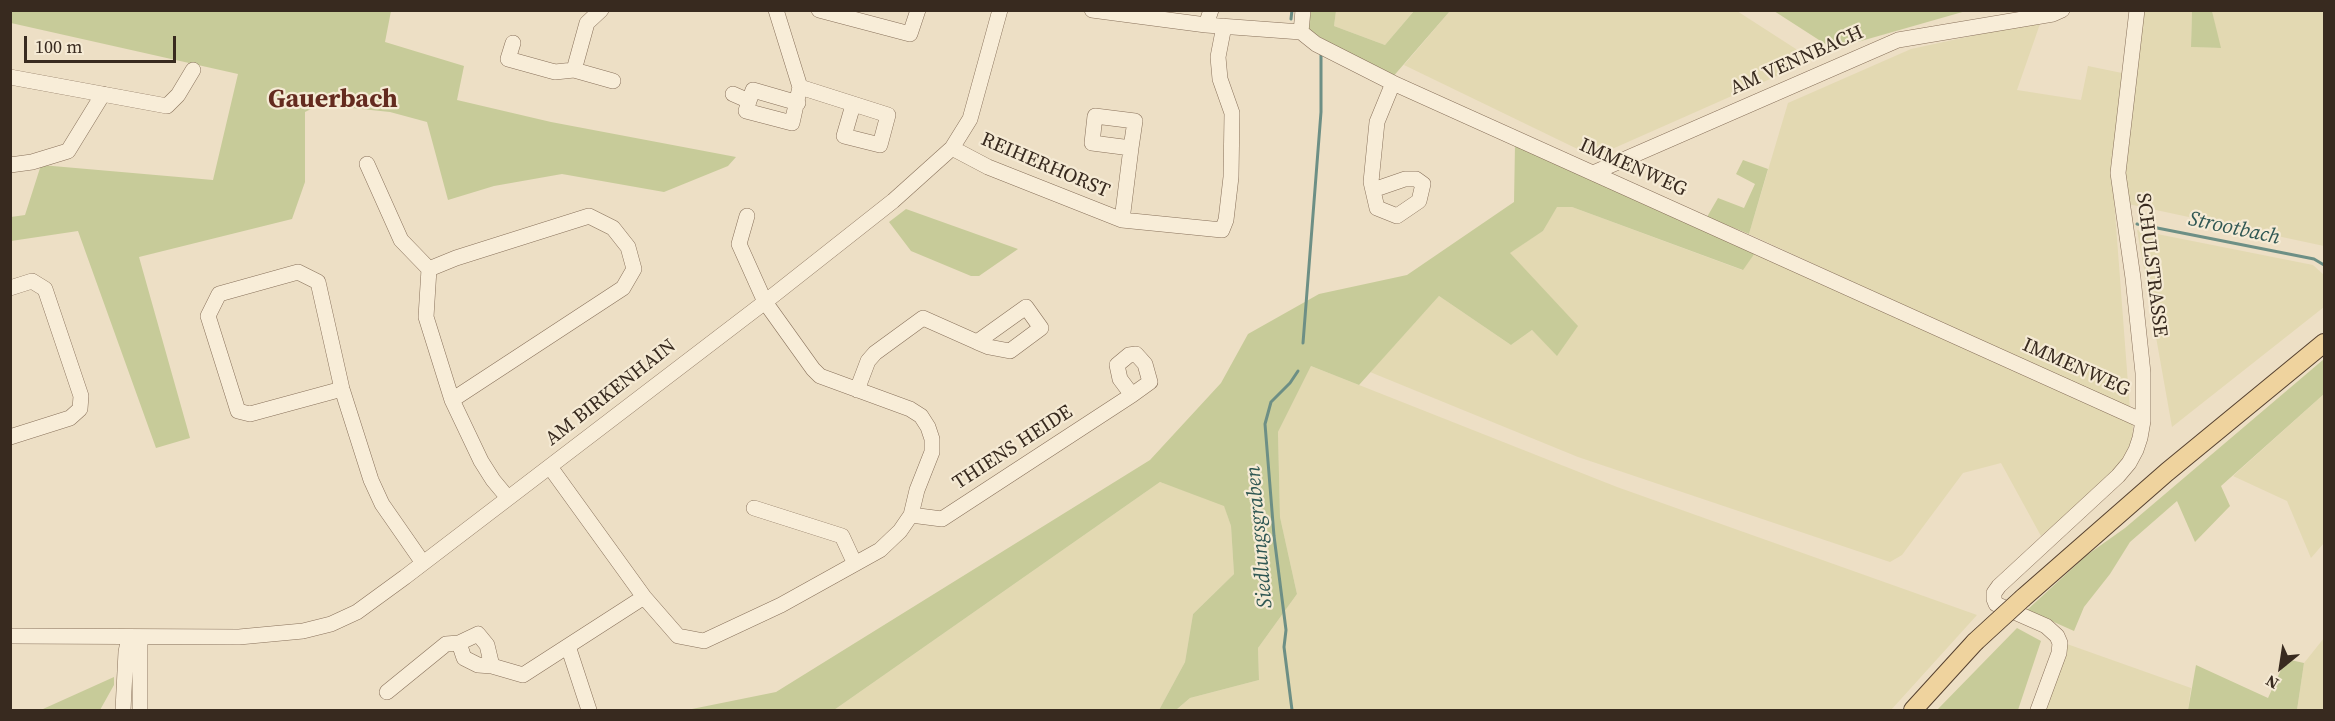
<!DOCTYPE html>
<html>
<head>
<meta charset="utf-8">
<style>
  body { margin:0 }
  #map { position:relative; width:2335px; height:721px; overflow:hidden; background:#eddfc5; font-family:"Source Serif 4",serif }
  canvas { display:block }
  .frame { position:absolute; inset:0; border:12px solid #382a1f; pointer-events:none }
  .north { position:absolute; left:2251px; top:637px; width:60px; height:60px; -webkit-text-stroke:4px #f5ead4; paint-order:stroke; rotate:210deg; font-size:16px; font-weight:700; line-height:24px; text-align:center; color:#382a1f }
  .north::after { content:''; display:block; margin:auto; width:21px; height:27px; background:#382a1f; clip-path:polygon(50% 0,100% 100%,50% 72%,0 100%) }
  .scale { position:absolute; left:24px; top:36px; width:152px; height:27px; box-sizing:border-box; border:3px solid #382a1f; border-top:0; padding-left:8px; font-size:18px; line-height:21px; white-space:nowrap; color:#382a1f; -webkit-text-stroke:4px #f5ead4; paint-order:stroke }
</style>
</head>
<body>
<div id="map">
<canvas width="2335" height="721"></canvas>
<div class="frame"></div>
<div class="north">N</div>
<div class="scale">100 m</div>
</div>
<script>
const context = document.querySelector('canvas').getContext('2d');
context.lineJoin = 'round';
function paint(path, color) { context.fillStyle = color; context.fill(path, 'evenodd'); }
const toPath = rows => new Path2D(rows.map(r => 'M' + r).join(''));
function trace(path, color, width, dash) { context.strokeStyle = color; context.lineWidth = width; context.lineCap = dash ? 'butt' : 'round'; context.setLineDash(dash || []); context.stroke(path); }
function label(font, color, halo, rows, align = 'center') {
  context.font = font + ' "Source Serif 4",serif'; context.lineWidth = 4.5; context.setLineDash([]); context.textBaseline = 'middle'; context.strokeStyle = halo; context.fillStyle = color; for (const [text, x, y, turn = 0] of rows) {
    context.save(); context.translate(x, y); context.rotate((+turn || 0) * Math.PI / 180); context.textAlign = isNaN(turn) ? turn : align; if (halo) context.strokeText(text, 0, 0); context.fillText(text, 0, 0); context.restore();
  }
}
const farmland = toPath([
  [1336,11,1414,11,1385,45,1334,26],
  [1450,11,1737,11,1813,60,1594,157,1404,65],
  [2144,11,2192,11,2191,47,2220,48,2212,11,2324,11,2324,246,2128,204,2124,173],
  [2041,21,2017,90,2081,100,2088,66,2122,73,2112,173,2130,410,1749,234,1788,103,1911,49],
  [1556,207,1572,207,1742,270,1755,253,2133,424,2132,448,2111,477,2041,536,2001,463,1963,473,1902,555,1890,562,1578,457,1370,372,1439,296,1511,345,1532,330,1557,355,1577,326,1509,253,1543,231],
  [2137,230,2313,265,2324,275,2324,307,2172,427],
  [1311,366,1617,487,1977,615,1891,710,1176,710,1190,698,1259,680,1258,648,1297,594,1280,517,1278,432],
  [2324,394,2324,543,2311,558,2287,501,2233,476],
  [1160,482,1224,505,1231,526,1234,574,1193,614,1185,662,1159,710,834,710],
  [2324,638,2324,710,2297,710,2304,663],
  [2067,644,2191,688,2188,710,2043,710]
]);
const green = toPath([
  [11,10,391,11,385,42,464,66,457,100,551,122,736,157,728,166,664,192,562,174,494,186,448,200,427,122,390,112,352,108,335,97,305,112,305,182,292,219,139,257,190,438,156,448,78,231,11,241,11,217,25,215,41,165,213,180,238,74,11,23],
  [1311,11,1336,11,1334,26,1385,45,1414,11,1450,11,1391,79,1308,30],
  [1774,11,1966,11,1833,49],
  [2192,11,2212,11,2221,48,2191,47],
  [1515,145,1755,253,1743,270,1572,207,1557,207,1543,231,1510,253,1578,326,1557,356,1532,330,1511,345,1439,296,1359,385,1311,366,1278,432,1280,517,1297,594,1258,648,1259,680,1190,698,1176,710,1159,710,1185,662,1193,614,1234,574,1231,526,1224,506,1160,482,834,710,687,710,776,692,1150,460,1221,383,1248,334,1319,294,1407,275,1514,202],
  [1743,160,1768,169,1749,234,1707,217,1718,198,1744,208,1755,184,1736,174],
  [906,209,1018,249,979,276,971,276,911,251,889,222],
  [2324,359,2324,394,2221,486,2230,506,2195,542,2177,501,2130,542,2110,574,2084,607,2074,631,2027,610,2087,555,2125,528],
  [2017,628,2041,641,2018,710,1937,710],
  [2286,659,2304,663,2297,710,2188,710,2196,665,2268,698],
  [114,677,114,685,100,710,11,710,43,709]
]);
const stream = toPath([
  [1291,19,1292,10],
  [2137,224,2314,259,2324,265],
  [1303,343,1321,112,1321,55],
  [1292,710,1284,647,1286,630,1274,536,1265,424,1271,402,1290,383,1298,371]
]);
const minor = toPath([
  [776,10,800,87,888,115,880,145,844,136,853,105],
  [819,10,910,34,918,10],
  [1092,10,1206,25,1301,32,1316,44,1393,83,2143,421],
  [1206,25,1211,10],
  [1301,32,1303,10],
  [513,43,508,59,555,72,574,70,613,81],
  [574,70,587,23,601,10],
  [10,77,167,106,178,95,193,70],
  [733,94,749,101,746,111,792,123,800,87],
  [749,101,753,90,798,103],
  [952,148,988,167,1122,220,1222,230,1226,220,1231,177,1232,113,1220,79,1218,57,1224,26],
  [367,164,401,240,429,269],
  [10,165,32,162,68,151,103,94],
  [1593,173,1898,40,2053,14,2062,10],
  [1373,190,1405,179,1416,179,1423,184,1419,201,1397,216,1377,208,1371,182,1377,122,1393,83],
  [1122,220,1131,148,1092,143,1095,116,1135,121,1131,148],
  [429,269,456,258,589,216,613,228,628,247,634,269,623,288,452,400],
  [429,269,426,317,452,400,481,461,493,480,508,498],
  [10,288,32,281,45,289,81,396,80,409,70,418,10,437],
  [342,389,250,414,238,411,208,316,219,294,298,272,318,282,342,389,371,480,382,504,423,563],
  [857,390,868,361,875,353,923,318,977,342,989,347,1010,351,1041,328,1026,307,977,342],
  [550,467,644,597,678,636,704,641,781,605,880,550,900,531,911,515,917,490,932,452,932,439,928,427,921,416,910,409,820,376,813,369,765,302,739,244,747,216],
  [754,508,842,536,855,564],
  [911,515,942,519,1132,395,1150,382,1145,364,1136,354,1129,355,1117,365,1120,379,1132,395],
  [10,636,239,637,303,631,331,624,357,612,405,577,765,302,893,201,952,148,970,119,1000,10],
  [140,637,140,710],
  [459,643,464,658,478,665,492,666],
  [568,646,589,710],
  [387,692,446,644,459,643,478,634,487,645,492,666,523,675,644,597],
  [123,710,126,652,129,637],
  [2038,710,2059,653,2060,643,2057,636,2046,626,1996,604,1994,599,1994,593,1999,586,2118,476,2129,463,2136,450,2140,438,2143,421,2143,373,2133,278,2118,173,2137,10]
]);
const major = toPath([
  [2023,598,2167,472,2324,343],
  [1913,710,1975,642]
]);
const majorBridge = toPath([
  [1975,642,2023,598]
]);
const streetNames = [
  ["AM VENNBACH",1797,61,-24],
  ["REIHERHORST",1045,166,23],
  ["IMMENWEG",1633,168,24],
  ["SCHULSTRASSE",2151,265,83],
  ["IMMENWEG",2076,368,24],
  ["AM BIRKENHAIN",611,393,-38],
  ["THIENS HEIDE",1013,448,-33]
];
const waterNames = [
  ["Strootbach",2234,229,12],
  ["Siedlungsgraben",1260,537,-95]
];
const districtNames = [
  ["Gauerbach",333,100]
];
paint(farmland, '#e3d9b2');
paint(green, '#c7cb99');
trace(stream, '#6d8f85', 3);
trace(minor, '#88715b', 16);
trace(major, '#55402f', 20);
trace(minor, '#f8edd8', 15);
trace(major, '#efd39e', 18);
trace(majorBridge, '#55402f', 20, []);
trace(majorBridge, '#efd39e', 18);
label('20px', '#382a1f', '#f5ead4', streetNames);
label('italic 21px', '#2f5753', '#f5ead4', waterNames);
label('bold 26px', '#642b1f', '#f5ead4', districtNames);
</script>
</body>
</html>
